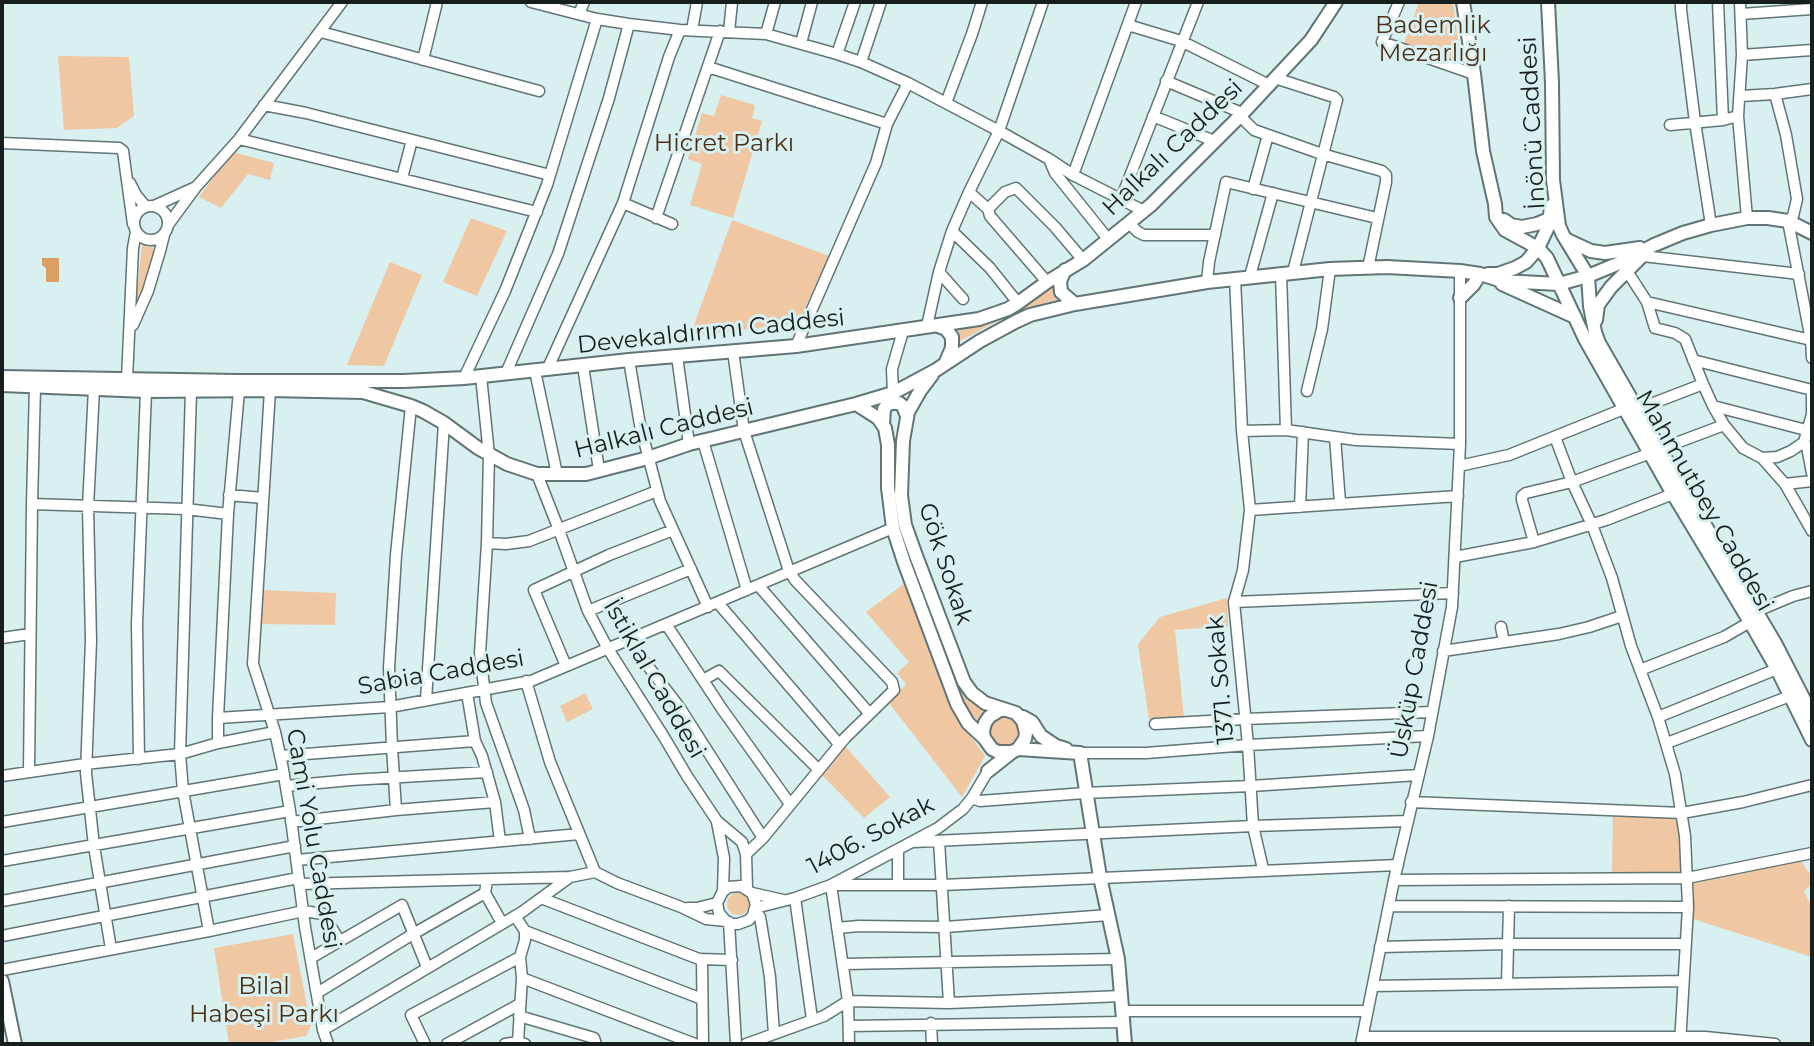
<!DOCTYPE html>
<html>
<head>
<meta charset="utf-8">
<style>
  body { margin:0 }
  #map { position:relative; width:1814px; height:1046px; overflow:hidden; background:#d8f0f0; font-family:Montserrat,sans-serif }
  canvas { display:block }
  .frame { position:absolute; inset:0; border:4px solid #161e1e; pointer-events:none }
</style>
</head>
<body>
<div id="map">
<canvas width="1814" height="1046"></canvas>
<div class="frame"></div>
</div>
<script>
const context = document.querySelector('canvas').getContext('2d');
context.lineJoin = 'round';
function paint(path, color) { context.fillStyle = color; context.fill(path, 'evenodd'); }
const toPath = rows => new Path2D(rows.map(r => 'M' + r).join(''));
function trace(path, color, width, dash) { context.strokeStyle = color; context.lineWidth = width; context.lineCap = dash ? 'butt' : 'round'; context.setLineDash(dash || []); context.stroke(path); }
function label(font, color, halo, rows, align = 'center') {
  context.font = font + ' Montserrat,sans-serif'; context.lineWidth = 6; context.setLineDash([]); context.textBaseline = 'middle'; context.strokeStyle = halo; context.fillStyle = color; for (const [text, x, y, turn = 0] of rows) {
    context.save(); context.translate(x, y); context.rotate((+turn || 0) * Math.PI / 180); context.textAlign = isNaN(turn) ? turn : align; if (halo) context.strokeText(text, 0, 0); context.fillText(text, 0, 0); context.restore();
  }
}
const green = toPath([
  [1419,2,1453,2,1463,74,1399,57],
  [58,56,129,57,134,116,117,128,64,130],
  [721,95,755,105,752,118,762,121,733,218,690,205,702,164,688,159,702,113,714,116],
  [232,152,274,163,270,180,248,174,221,208,199,197],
  [471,218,507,231,477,296,443,282],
  [732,220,829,256,798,323,690,336],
  [142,245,158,249,139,303,136,303],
  [390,262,422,275,384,366,347,365],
  [1053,283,1062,298,1028,308,992,324,960,341,959,333,956,328,982,325,1020,309],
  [905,583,962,725,985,756,962,797,889,703,906,684,897,673,909,662,866,612],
  [260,590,336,593,335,625,259,624],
  [1227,598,1228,626,1175,630,1184,718,1149,720,1138,644,1160,617],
  [954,677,967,694,986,707,975,722,959,694],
  [585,693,593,709,567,722,560,706],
  '989 730a15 15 0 1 1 30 0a15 15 0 1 1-30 0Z',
  [845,746,890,797,864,818,822,775],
  [1613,813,1681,816,1685,873,1612,872],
  [1801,861,1812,877,1812,884,1804,891,1812,908,1812,957,1693,919,1694,883],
  '727 904a11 11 0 1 1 22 0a11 11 0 1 1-22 0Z',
  [293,934,311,1026,306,1036,260,1044,229,1044,214,948]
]);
const water = toPath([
  [42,258,59,258,59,282,46,282,46,268,42,265]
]);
const minor = toPath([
  [531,2,597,19,629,24,680,30,766,34,837,54,861,62,908,83,999,131,1049,159,1073,175,1144,211],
  [1399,2,1382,42,1474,74],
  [1681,2,1681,10,1695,122,1711,225],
  [1718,2,1723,120],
  [1740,2,1742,55,1738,116,1747,218],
  [579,14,584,2],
  [1741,14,1812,9],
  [1128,25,1181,41,1269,85],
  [692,30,697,2],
  [321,32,539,91],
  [729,32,732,2],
  [766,34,775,2],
  [801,43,812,2],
  [837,54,855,2],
  [1742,55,1812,50],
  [423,60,437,2],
  [861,62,881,2],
  [708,67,887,124],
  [1277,76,1281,80,1334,97,1337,100,1293,272],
  [1166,81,1242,113],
  [1775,94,1786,135,1797,199,1793,216,1788,221,1811,340,1812,358],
  [1741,96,1775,94,1812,89],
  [946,103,972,34,982,2],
  [264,105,306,113,550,175],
  [1153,116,1214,141],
  [1240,116,1254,130,1322,154,1382,171,1386,175,1386,182,1368,268],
  [1670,125,1723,120,1738,116],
  [239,139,537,212],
  [2,143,119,148,123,151,133,224],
  [1049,159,1055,173,1108,239],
  [1073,175,1136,2],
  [402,178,412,140],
  [130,183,136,195,146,207],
  [1253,189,1268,135],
  [969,192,988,209],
  [1121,199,1198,2],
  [623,203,672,224],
  '134 223a17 17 0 1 1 34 0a17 17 0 1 1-34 0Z',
  [154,206,196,187],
  [656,218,720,31],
  [1129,223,1138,232,1144,235,1215,235],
  [168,225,196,187,239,139,342,2],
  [952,231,990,268,1018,303],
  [1643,256,1799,274],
  [1627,271,1647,302,1811,340],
  [939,272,963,299],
  [1281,273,1286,430],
  [1250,276,1273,193],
  [1235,278,1242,431,1250,510,1243,570,1234,602,1248,745,1253,826,1263,869],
  [1047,282,990,216,988,209,1005,192,1016,188,1055,227,1083,260],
  [1207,282,1209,262,1226,182,1377,218],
  [1647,302,1655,328,1675,333,1685,339,1703,384,1713,406,1724,425,1743,448,1762,458,1777,457,1791,451,1804,442,1812,414,1812,394],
  [133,325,148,291,160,251,164,235],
  [927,326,939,272,952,231,969,192,999,131,1043,2],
  [796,346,876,163,887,124,908,83],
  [733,351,744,431,789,571,795,580,892,682,894,690,845,738,763,838,746,854],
  [677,356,689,444],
  [629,360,640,425,660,501,708,607],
  [1693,360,1812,390],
  [583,366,599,470],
  [547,370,623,203,669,57,680,30],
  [535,371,557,474],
  [506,373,558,254,609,98,629,24],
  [481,376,489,455,487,543,480,653,486,703,524,810,530,839],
  [464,378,505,291,547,185,597,19],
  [127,379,133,248,136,232],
  [94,389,88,507,91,640,86,773,94,846,111,949],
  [270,390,253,664,275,732,282,764,290,811,305,927,323,1030,328,1044],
  [191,391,180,754,183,791,209,931],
  [1307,391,1322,329,1330,269],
  [893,393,892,369,903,331],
  [1713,406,1806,430],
  [1638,409,1703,384],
  [1242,431,1286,430,1356,440,1460,444],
  [1335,437,1340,503],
  [1555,437,1572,482,1592,525,1612,578,1631,646,1658,717,1675,774,1685,836,1688,907,1680,1044],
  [703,441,747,590],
  [1804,442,1807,447,1812,473],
  [1660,449,1724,425],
  [1762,458,1785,484,1812,531],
  [1459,466,1509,455,1626,408],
  [537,474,559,530,588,611,608,649,664,737,687,776,717,821,742,842,746,854,747,889],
  [1785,484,1812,481],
  [229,495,263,498],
  [32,504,186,509,228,514],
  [1300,507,1303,432],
  [1250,510,1458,496],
  [1534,542,1522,500,1522,496,1526,493,1572,482,1651,453],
  [487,543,506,544,529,541,657,491],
  [1455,557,1534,542,1606,520,1673,494],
  [758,585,869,713],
  [1234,602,1453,593],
  [718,603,839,744],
  [588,611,691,569],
  [1757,611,1793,596,1812,591],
  [666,624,722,709,790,804],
  [1501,627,1504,642],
  [2,638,30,634],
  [628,640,680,708,763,838],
  [1443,651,1559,634,1589,627,1622,616],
  [566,666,534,590,609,555,673,530],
  [1640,670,1724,637,1750,622],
  [703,680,719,671,819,770],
  [526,681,550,762,595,872],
  [467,693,475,741,482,756,495,802,500,841],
  [426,700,444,423],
  [1658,717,1777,669],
  [218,718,390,707,531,681,893,528],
  [1155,724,1245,719,1432,712],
  [218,743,218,718,228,514,239,391],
  [1667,743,1790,696],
  [1080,753,1146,753,1248,745,1428,736],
  [280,756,475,741],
  [139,759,137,624,146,391],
  [29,772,32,504,35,386],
  [2,776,85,764,180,754,218,743,275,732],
  [286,786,351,780,487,772],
  [972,798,980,801,1085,793,1251,786,1418,775],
  [1411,802,1682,813,1743,802,1812,785],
  [396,810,392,747,389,668,396,555,411,406],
  [2,822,284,774],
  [291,822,396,810,495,802],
  [717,822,724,858,723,891,717,903,719,913,726,921,732,924,738,924,749,920,753,915,756,904,752,893,741,886,729,887,723,891],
  [939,841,949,1003],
  [913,842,1253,826,1407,821],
  [898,850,898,885],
  [297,860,579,834],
  [2,861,290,811],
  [1394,880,1687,878,1812,853],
  [299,884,570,877,595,872,617,883,681,907,706,919,726,921],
  [485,893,502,923],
  [752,893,783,900],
  [541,898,699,959,732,960],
  [795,898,812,1019],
  [2,901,295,846],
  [1389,906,1688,907],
  [688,908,697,908,717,903],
  [755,908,795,898,831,885,938,828,963,809,972,798,988,771],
  [755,910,760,917,770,977,774,1034],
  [515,916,525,931,525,940,520,957,522,978,518,1042],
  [729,922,736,1044],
  [837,928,859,926,945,927,1109,915],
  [525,931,702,999],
  [2,936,298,878],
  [1380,947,1508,944,1685,944],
  [311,958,402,905,427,967],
  [702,959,703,1044],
  [843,964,1118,959],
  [2,970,209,931,304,911,323,914,339,940],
  [522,978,695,1044],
  [1507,984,1509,906],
  [1373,986,1683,981],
  [317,993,413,934,485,893,487,880],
  [1123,1011,1367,1011],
  [519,1016,594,1038,596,1044],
  [931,1023,932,1044],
  [849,1026,1124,1022],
  [323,1030,522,912,570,877],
  [1363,1037,1705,1037,1775,1044],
  [425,1044,411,1015,520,957],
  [447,1044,520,1004],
  [505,1044,518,1042,525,1044],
  [746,1044,824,1016,848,1001,949,1003,1122,996],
  [849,1044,848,1001,831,885,942,885,1398,865],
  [1361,1044,1394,880,1428,736,1452,607,1460,444,1460,271]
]);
const major = toPath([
  [1463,2,1474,74,1483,151,1495,204,1496,217,1505,230,1538,248,1547,258,1585,339,1673,494,1750,622,1777,669,1812,740],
  [1548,2,1552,83,1553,180,1559,226,1563,235,1588,276,1590,306,1595,332,1599,343,1660,449,1775,643,1812,715],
  [1504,220,1511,225,1522,227,1537,224,1549,219,1550,215],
  [1567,240,1591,251,1605,253,1640,248],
  [1065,270,1060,281,1061,292,1075,304],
  [1488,274,1498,274,1515,268,1526,262,1538,248,1549,225,1551,206],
  [1502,284,1575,317],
  [1460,298,1474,284,1480,274],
  [1596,320,1598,305,1603,298,1611,287,1641,257],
  [938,326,946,329,952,337,952,348,945,364],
  [932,375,920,391,908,412,903,441,901,495,905,525,915,553,964,682,972,693,985,703,1016,713,1023,721,1026,733,1025,739,1018,749],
  [2,377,238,381,404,381,464,378,629,360,796,346,979,319,1008,309,1018,303,1047,282,1083,260,1151,205,1240,116,1311,40,1336,2],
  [2,385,146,391,270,390,363,392,411,406,423,411,444,423,478,448,507,464,537,474,586,474,648,458,689,444,856,404,893,393,936,370,980,341,1015,322,1030,315,1075,304,1207,282,1330,269,1387,267,1460,271,1480,274,1502,281,1559,284,1588,276,1622,262,1654,245,1683,233,1711,225,1747,218,1768,218,1788,221,1812,233],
  [856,404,878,418,885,428,888,445,888,488,893,528,904,562,957,704,968,723,984,738,992,749,998,752,1012,752,1018,749,1080,753],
  [883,425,884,409,887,405,891,403,899,403,903,406,907,416],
  [1023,717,1032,722,1041,736,1056,746,1066,749],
  [984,738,983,731,985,723,989,717,1000,710,1006,710],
  [1080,753,1100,877,1118,959,1125,1044],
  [988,771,1012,752],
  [2,981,15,1044]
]);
const parkNames = [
  ["Bademlik",1433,26],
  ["Mezarlığı",1433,54],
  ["Hicret Parkı",724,144],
  ["Bilal",264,987],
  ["Habeşi Parkı",264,1015]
];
const streetNames = [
  ["İnönü Caddesi",1533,123,-93],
  ["Halkalı Caddesi",1173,148,-44],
  ["Devekaldırımı Caddesi",711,332,-6],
  ["Halkalı Caddesi",664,429,-14],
  ["Mahmutbey Caddesi",1704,501,60],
  ["Gök Sokak",945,564,72],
  ["Üsküp Caddesi",1415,670,-80],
  ["Sabia Caddesi",441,673,-10],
  ["İstiklal Caddesi",654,679,60],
  ["1371. Sokak",1221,680,-95],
  ["1406. Sokak",871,836,-28],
  ["Cami Yolu Caddesi",313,839,80]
];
paint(green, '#efc7a2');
paint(water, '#db9f65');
trace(minor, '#617576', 13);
trace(major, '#617576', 16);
trace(minor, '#fff', 10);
trace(major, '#fff', 12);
label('24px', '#4b3118', '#d8f0f0', parkNames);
label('24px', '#161e1e', '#d8f0f0', streetNames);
</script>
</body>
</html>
